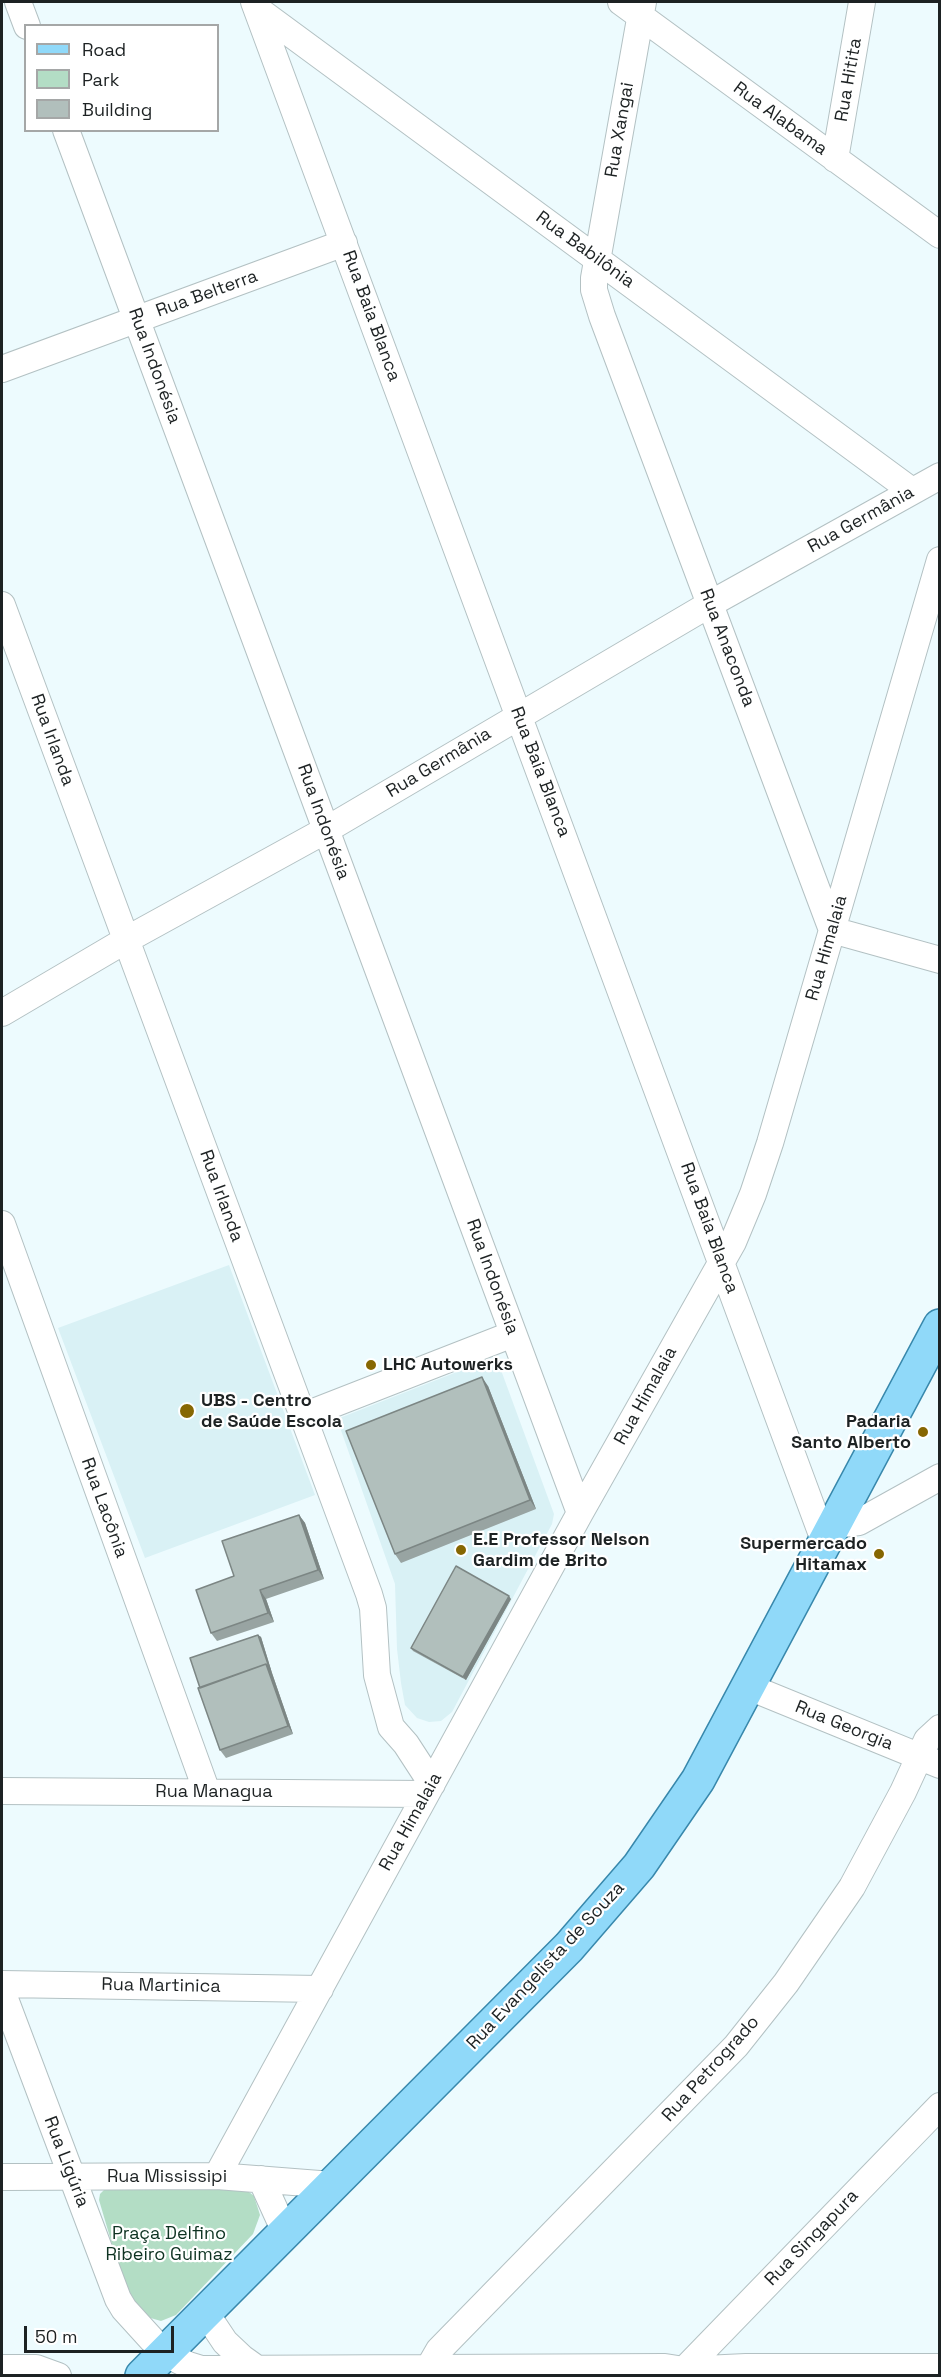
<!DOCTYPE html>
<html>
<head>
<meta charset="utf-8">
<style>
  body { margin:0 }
  #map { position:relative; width:941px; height:2377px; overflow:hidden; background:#edfbfe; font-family:"Space Grotesk",sans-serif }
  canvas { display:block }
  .frame { position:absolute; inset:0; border:3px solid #1d2223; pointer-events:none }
  .legend { position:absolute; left:24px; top:24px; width:195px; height:108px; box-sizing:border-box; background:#fff; border:2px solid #a5a7a7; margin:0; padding:8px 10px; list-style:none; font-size:18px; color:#1d2223 }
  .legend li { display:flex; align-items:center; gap:12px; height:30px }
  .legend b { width:30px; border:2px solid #a5a7a7 }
  .scale { position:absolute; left:24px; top:2326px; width:150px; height:27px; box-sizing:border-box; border:3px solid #1d2223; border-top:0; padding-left:8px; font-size:18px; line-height:21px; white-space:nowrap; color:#1d2223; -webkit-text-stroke:4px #fff; paint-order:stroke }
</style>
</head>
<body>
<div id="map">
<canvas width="941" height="2377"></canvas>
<div class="frame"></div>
<ul class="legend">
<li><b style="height:8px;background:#90d9f9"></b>Road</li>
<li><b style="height:16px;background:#b3ddc5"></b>Park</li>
<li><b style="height:16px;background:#b1bfbc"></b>Building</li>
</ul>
<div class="scale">50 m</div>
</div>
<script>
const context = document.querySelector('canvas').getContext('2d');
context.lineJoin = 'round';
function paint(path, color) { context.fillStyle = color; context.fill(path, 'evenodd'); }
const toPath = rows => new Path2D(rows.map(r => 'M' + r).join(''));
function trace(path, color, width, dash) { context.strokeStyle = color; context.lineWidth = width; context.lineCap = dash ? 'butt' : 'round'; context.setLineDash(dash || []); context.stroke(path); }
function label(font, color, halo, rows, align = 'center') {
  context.font = font + ' "Space Grotesk",sans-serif'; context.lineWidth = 4.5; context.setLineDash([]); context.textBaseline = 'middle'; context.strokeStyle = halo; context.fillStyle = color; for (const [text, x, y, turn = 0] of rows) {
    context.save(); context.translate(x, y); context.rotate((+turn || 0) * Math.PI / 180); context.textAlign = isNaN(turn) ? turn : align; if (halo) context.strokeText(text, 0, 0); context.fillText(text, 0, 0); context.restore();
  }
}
const built = toPath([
  [229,1265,315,1495,145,1558,58,1328],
  [490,1359,498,1362,554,1514,552,1524,452,1712,441,1721,429,1722,417,1718,405,1705,401,1683,397,1649,395,1584,337,1419]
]);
const green = toPath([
  [104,2190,241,2190,249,2192,254,2196,260,2215,253,2234,176,2315,161,2321,147,2317,127,2295,99,2200,100,2194]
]);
const minor = toPath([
  [18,2,27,26],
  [254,2,825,1543],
  [621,2,940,235],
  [643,2,594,278,594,290,602,316,832,930,940,960],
  [257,9,912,491],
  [66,130,580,1513],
  [835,159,862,2],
  [2,369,344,243],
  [2,605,369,1594,373,1608,377,1675,391,1727,406,1744,432,1784],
  [2,1013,126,940,326,830,710,604,940,476],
  [2,1224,207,1792],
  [303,1416,513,1334],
  [834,1525,859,1522,940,1477],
  [749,1687,940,1765],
  [2,1791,426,1794],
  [2,1984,320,1989],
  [2,1991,118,2299,124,2309,164,2353,188,2365,201,2369,665,2367,684,2370,746,2367,940,2367],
  [217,2176,580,1513,733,1242,753,1194,770,1143,940,560],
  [2,2177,217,2176,332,2185],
  [261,2179,285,2232],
  [205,2312,225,2342,242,2358,256,2368],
  [2,2368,36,2368,58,2376],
  [428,2369,439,2350,736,2046,786,1983,852,1887,903,1792,927,1740,940,1728],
  [684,2370,940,2106]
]);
const major = toPath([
  [142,2376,569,1947,639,1866,698,1780,940,1326]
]);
const wall = toPath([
  [488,1386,536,1509,401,1563,395,1554],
  [299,1515,305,1523,324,1579,266,1599,274,1622,217,1641,211,1633,234,1576],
  [511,1599,466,1680,413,1651,411,1648],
  [258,1635,261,1637,272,1673,293,1734,226,1758,220,1750,200,1688]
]);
const shadedWall = toPath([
  [482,1377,488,1386,536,1509,530,1500],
  [299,1515,305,1523,324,1579,318,1570],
  [260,1590,266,1599,274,1622,268,1613],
  [509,1596,511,1599,466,1680,463,1677],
  [258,1635,261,1637,272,1673,293,1734,288,1726,266,1664]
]);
const building = toPath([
  [482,1377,530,1500,395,1554,346,1431,482,1377],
  [299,1515,318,1570,260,1590,268,1613,211,1633,196,1590,234,1576,222,1541,299,1515],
  [456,1566,509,1596,463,1677,411,1648,456,1566],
  [258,1635,270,1670,266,1664,200,1688,190,1658,258,1635],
  [266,1664,288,1726,220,1750,198,1688,266,1664]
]);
const markers = [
  [371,1365,6,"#866702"],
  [187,1411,8,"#866702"],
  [923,1432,6,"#866702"],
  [461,1550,6,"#866702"],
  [879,1554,6,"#866702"]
];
const streetNames = [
  ["Rua Hitita",849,80,-80],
  ["Rua Alabama",780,119,36],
  ["Rua Xangai",620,130,-80],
  ["Rua Babilônia",585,250,36],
  ["Rua Belterra",207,294,-20],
  ["Rua Baia Blanca",371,316,70],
  ["Rua Indonésia",154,366,70],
  ["Rua Germânia",861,520,-29],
  ["Rua Anaconda",727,648,69],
  ["Rua Irlanda",52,740,70],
  ["Rua Germânia",439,763,-31],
  ["Rua Baia Blanca",540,772,69],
  ["Rua Indonésia",323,822,70],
  ["Rua Himalaia",827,948,-74],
  ["Rua Irlanda",221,1196,70],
  ["Rua Baia Blanca",709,1228,70],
  ["Rua Indonésia",492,1277,70],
  ["Rua Himalaia",646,1396,-61],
  ["Rua Lacônia",104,1508,70],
  ["Rua Georgia",844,1726,22],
  ["Rua Managua",214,1792],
  ["Rua Himalaia",411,1822,-61],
  ["Rua Evangelista de Souza",546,1966,-47],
  ["Rua Martinica",161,1986,1],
  ["Rua Petrogrado",711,2069,-48],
  ["Rua Ligúria",66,2162,69],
  ["Rua Mississipi",167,2177],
  ["Rua Singapura",812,2238,-46]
];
const poiNames = [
  ["LHC Autowerks",383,1365],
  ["UBS - Centro",201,1401],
  ["de Saúde Escola",201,1422],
  ["Padaria",911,1422,"right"],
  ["Santo Alberto",911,1443,"right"],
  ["E.E Professor Nelson",473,1540],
  ["Gardim de Brito",473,1561],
  ["Supermercado",867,1544,"right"],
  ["Hitamax",867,1565,"right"]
];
const parkNames = [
  ["Praça Delfino",169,2234],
  ["Ribeiro Guimaz",169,2255]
];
paint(built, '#d9f1f5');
paint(green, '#b3ddc5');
trace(minor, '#b3c1c3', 28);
trace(major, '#3888ac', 36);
trace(minor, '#fff', 26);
trace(major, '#90d9f9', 33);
paint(wall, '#98a4a2');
paint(shadedWall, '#7c8684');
paint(building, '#b1bfbc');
trace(building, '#7c8684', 1.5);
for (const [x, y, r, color] of markers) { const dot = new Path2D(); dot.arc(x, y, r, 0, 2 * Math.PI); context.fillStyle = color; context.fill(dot); trace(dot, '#fff', 2); }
label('18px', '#1d2223', '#fff', streetNames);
label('bold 18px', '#1d2223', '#fff', poiNames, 'left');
label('18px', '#0e3322', '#fff', parkNames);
</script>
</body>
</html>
